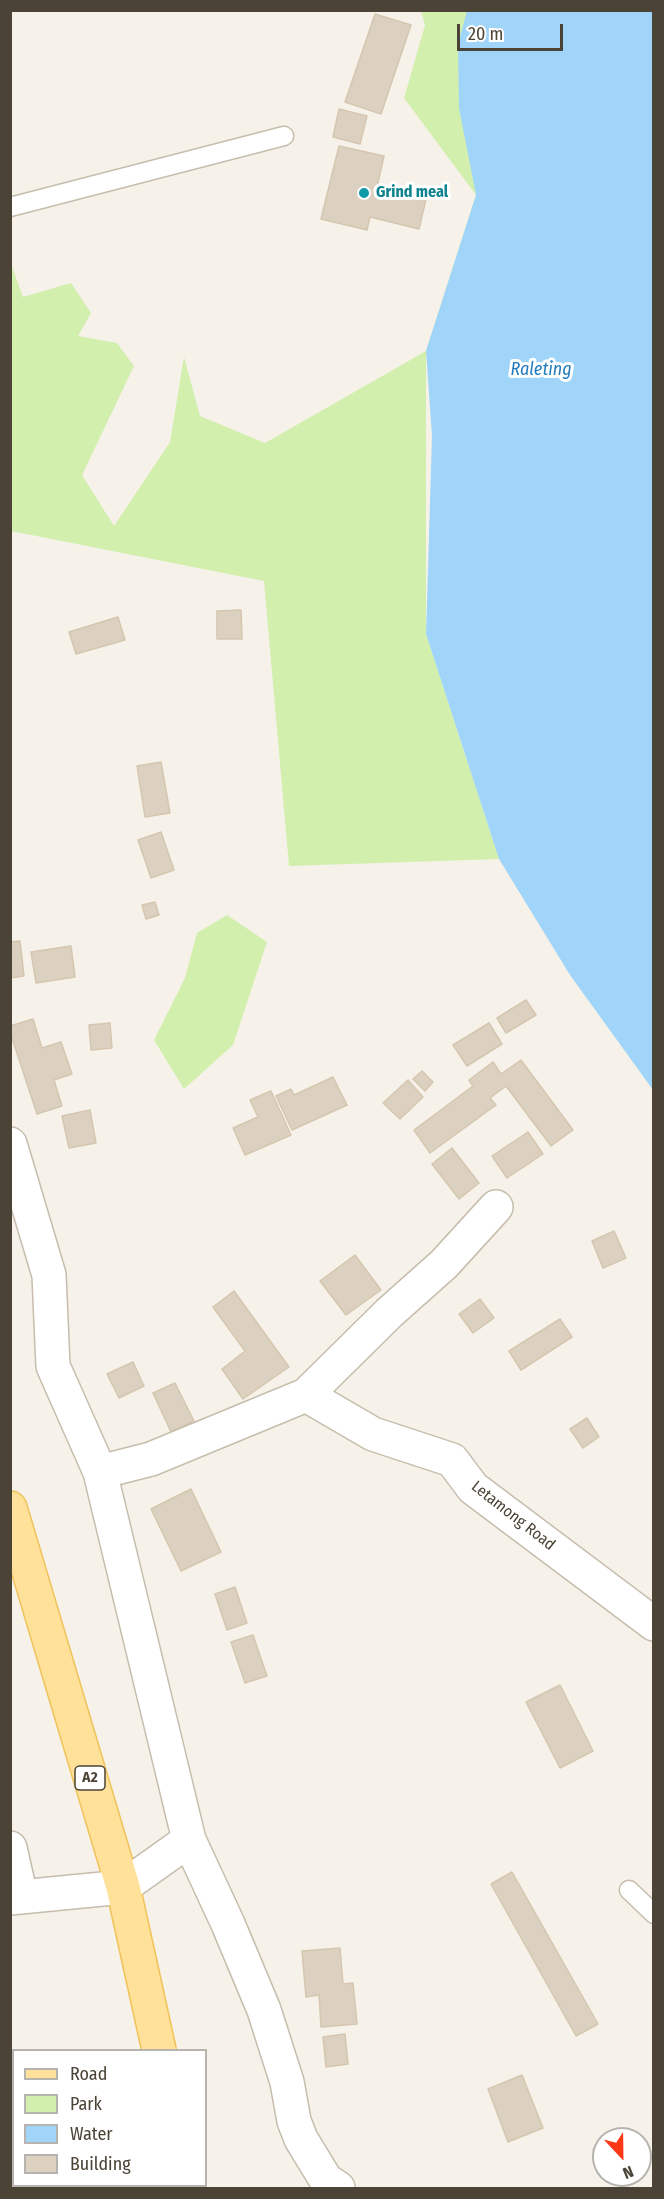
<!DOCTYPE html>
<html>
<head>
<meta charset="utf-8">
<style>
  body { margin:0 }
  #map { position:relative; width:664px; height:2199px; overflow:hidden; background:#f6f2e9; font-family:"Fira Sans Condensed",sans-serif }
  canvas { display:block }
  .frame { position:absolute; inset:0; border:12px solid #4b4336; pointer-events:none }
  .legend { position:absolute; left:12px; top:2049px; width:195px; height:138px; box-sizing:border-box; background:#fff; border:2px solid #b7b4af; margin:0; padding:8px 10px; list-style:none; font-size:18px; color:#4b4336 }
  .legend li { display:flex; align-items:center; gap:12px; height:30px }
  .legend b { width:30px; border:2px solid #b7b4af }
  .north { position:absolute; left:592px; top:2127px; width:60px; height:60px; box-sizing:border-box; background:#fff; border:2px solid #b7b4af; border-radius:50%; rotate:158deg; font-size:16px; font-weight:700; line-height:24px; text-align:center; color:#4b4336 }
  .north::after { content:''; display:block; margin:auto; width:21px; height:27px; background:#ff3817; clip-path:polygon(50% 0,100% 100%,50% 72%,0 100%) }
  .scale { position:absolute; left:457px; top:24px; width:106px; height:27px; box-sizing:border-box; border:3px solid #4b4336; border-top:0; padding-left:8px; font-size:18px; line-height:21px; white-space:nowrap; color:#4b4336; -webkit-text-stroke:4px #fff; paint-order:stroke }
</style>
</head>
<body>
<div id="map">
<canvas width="664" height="2199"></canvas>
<div class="frame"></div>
<ul class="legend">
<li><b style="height:8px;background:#ffe199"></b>Road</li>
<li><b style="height:16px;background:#d2efae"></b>Park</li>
<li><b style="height:16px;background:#a0d5f9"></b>Water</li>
<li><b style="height:16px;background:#dcd1c0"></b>Building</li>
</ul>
<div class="north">N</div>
<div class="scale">20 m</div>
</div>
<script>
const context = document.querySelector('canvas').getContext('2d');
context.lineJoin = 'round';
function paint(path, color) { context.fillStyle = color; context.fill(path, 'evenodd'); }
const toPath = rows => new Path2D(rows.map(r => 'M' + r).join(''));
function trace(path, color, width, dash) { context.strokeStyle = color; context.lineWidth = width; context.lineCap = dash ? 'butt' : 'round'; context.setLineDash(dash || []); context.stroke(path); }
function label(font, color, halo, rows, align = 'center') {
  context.font = font + ' "Fira Sans Condensed",sans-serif'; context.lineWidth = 6; context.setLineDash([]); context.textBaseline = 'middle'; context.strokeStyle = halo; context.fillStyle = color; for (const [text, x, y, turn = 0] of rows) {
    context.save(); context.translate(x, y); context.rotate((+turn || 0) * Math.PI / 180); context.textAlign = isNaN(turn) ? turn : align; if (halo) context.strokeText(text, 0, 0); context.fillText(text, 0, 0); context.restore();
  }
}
const green = toPath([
  [421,11,653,11,426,354,426,634,499,859,289,866,264,581,11,531,10,261,23,297,71,283,91,313,78,336,117,343,134,366,82,475,114,526,170,442,184,357,200,416,265,443,426,351,476,195,404,98,425,25],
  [227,915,267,942,233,1045,184,1089,154,1040,185,978,197,933]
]);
const water = toPath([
  [467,11,653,11,653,1090,570,975,499,859,426,634,432,436,426,351,476,195,459,108,458,44]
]);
const building = toPath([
  [375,14,411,25,381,114,345,102,375,14],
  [339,109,367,116,360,144,333,137,339,109],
  [339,146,384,156,377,187,426,199,419,229,370,217,367,230,321,219,339,146],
  [241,610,242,639,217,639,217,611,241,610],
  [118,617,125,640,76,654,69,632,118,617],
  [161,762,170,813,145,817,137,766,161,762],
  [161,832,174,870,151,878,138,840,161,832],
  [155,902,159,915,146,919,142,905,155,902],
  [20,941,24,976,10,978,10,942,20,941],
  [71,946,75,977,36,983,31,952,71,946],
  [526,1000,536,1015,506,1033,497,1018,526,1000],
  [33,1019,42,1048,61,1042,72,1074,54,1080,62,1106,37,1114,10,1032,10,1026,33,1019],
  [110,1023,112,1048,91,1050,89,1025,110,1023],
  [489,1023,502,1044,467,1066,453,1045,489,1023],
  [521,1060,573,1130,551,1146,506,1086,490,1098,496,1105,430,1153,414,1130,473,1086,469,1080,493,1062,501,1074,521,1060],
  [422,1071,433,1082,425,1091,413,1079,422,1071],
  [333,1077,347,1105,292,1130,276,1096,291,1089,294,1095,333,1077],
  [408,1080,423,1097,400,1119,383,1103,408,1080],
  [271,1091,291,1135,245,1155,233,1128,258,1117,250,1100,271,1091],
  [90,1110,96,1143,69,1148,62,1116,90,1110],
  [528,1132,543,1154,507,1178,492,1156,528,1132],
  [452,1148,479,1183,459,1199,432,1164,452,1148],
  [614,1231,626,1258,603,1268,592,1241,614,1231],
  [355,1255,381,1290,346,1315,320,1281,355,1255],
  [234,1291,289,1367,243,1399,222,1369,245,1351,213,1307,234,1291],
  [480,1299,494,1318,473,1333,459,1314,480,1299],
  [560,1319,572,1337,521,1370,509,1351,560,1319],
  [133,1362,144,1386,119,1398,107,1374,133,1362],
  [175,1383,194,1421,171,1432,153,1393,175,1383],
  [587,1418,599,1437,583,1448,570,1429,587,1418],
  [191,1489,221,1552,181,1571,151,1509,191,1489],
  [235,1587,247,1623,227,1630,215,1594,235,1587],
  [253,1635,267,1676,245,1683,231,1642,253,1635],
  [560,1685,593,1751,560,1768,526,1702,560,1685],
  [512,1872,598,2024,576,2036,491,1884,512,1872],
  [340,1948,343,1984,353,1983,357,2024,321,2027,319,1995,306,1997,302,1951,340,1948],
  [345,2034,348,2064,326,2067,323,2037,345,2034],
  [522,2075,543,2128,508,2142,488,2089,522,2075],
  [604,2145,604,2165,599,2167,593,2149,604,2145]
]);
const lane = toPath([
  [10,207,284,136],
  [629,1890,654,1914]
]);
const street = toPath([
  [10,1144,49,1275,53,1366,100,1472,189,1840,228,1924,264,2010,287,2082,294,2121,301,2139,326,2180,338,2188],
  [306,1395,389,1313,444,1264,496,1207],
  [100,1472,151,1459,306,1395,373,1434,452,1460,473,1488,654,1624],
  [10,1848,21,1897],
  [10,1898,123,1887,189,1840]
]);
const primary = toPath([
  [10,1508,123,1887,159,2050],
  [188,2186,189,2188]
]);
const markers = [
  [364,193,6,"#0f9aa8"]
];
const shields = [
  [90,1778,30]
];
const shieldNames = [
  ["A2",90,1778]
];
const cultureNames = [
  ["Grind meal",376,193]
];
const streetNames = [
  ["Letamong Road",513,1516,38]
];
const waterNames = [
  ["Raleting",541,370]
];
paint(green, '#d2efae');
paint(water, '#a0d5f9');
paint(building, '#dcd1c0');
trace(building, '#d5c6af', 1.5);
trace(lane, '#c6bdad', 21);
trace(street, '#c6bdad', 36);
trace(primary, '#f1c35c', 36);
trace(lane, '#fff', 18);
trace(street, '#fff', 33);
trace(primary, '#ffe199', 33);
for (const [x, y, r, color] of markers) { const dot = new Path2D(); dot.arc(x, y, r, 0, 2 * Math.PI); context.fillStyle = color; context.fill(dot); trace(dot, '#fff', 2); }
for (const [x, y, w] of shields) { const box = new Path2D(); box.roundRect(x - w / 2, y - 12, w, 24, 4.5); context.fillStyle = '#fff'; context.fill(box); trace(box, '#4b4336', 1.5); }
label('bold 15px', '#4b4336', null, shieldNames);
label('bold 16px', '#0d838f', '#fff', cultureNames, 'left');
label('16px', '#4b4336', '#fff', streetNames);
label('italic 18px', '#217bbc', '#fff', waterNames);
</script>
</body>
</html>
